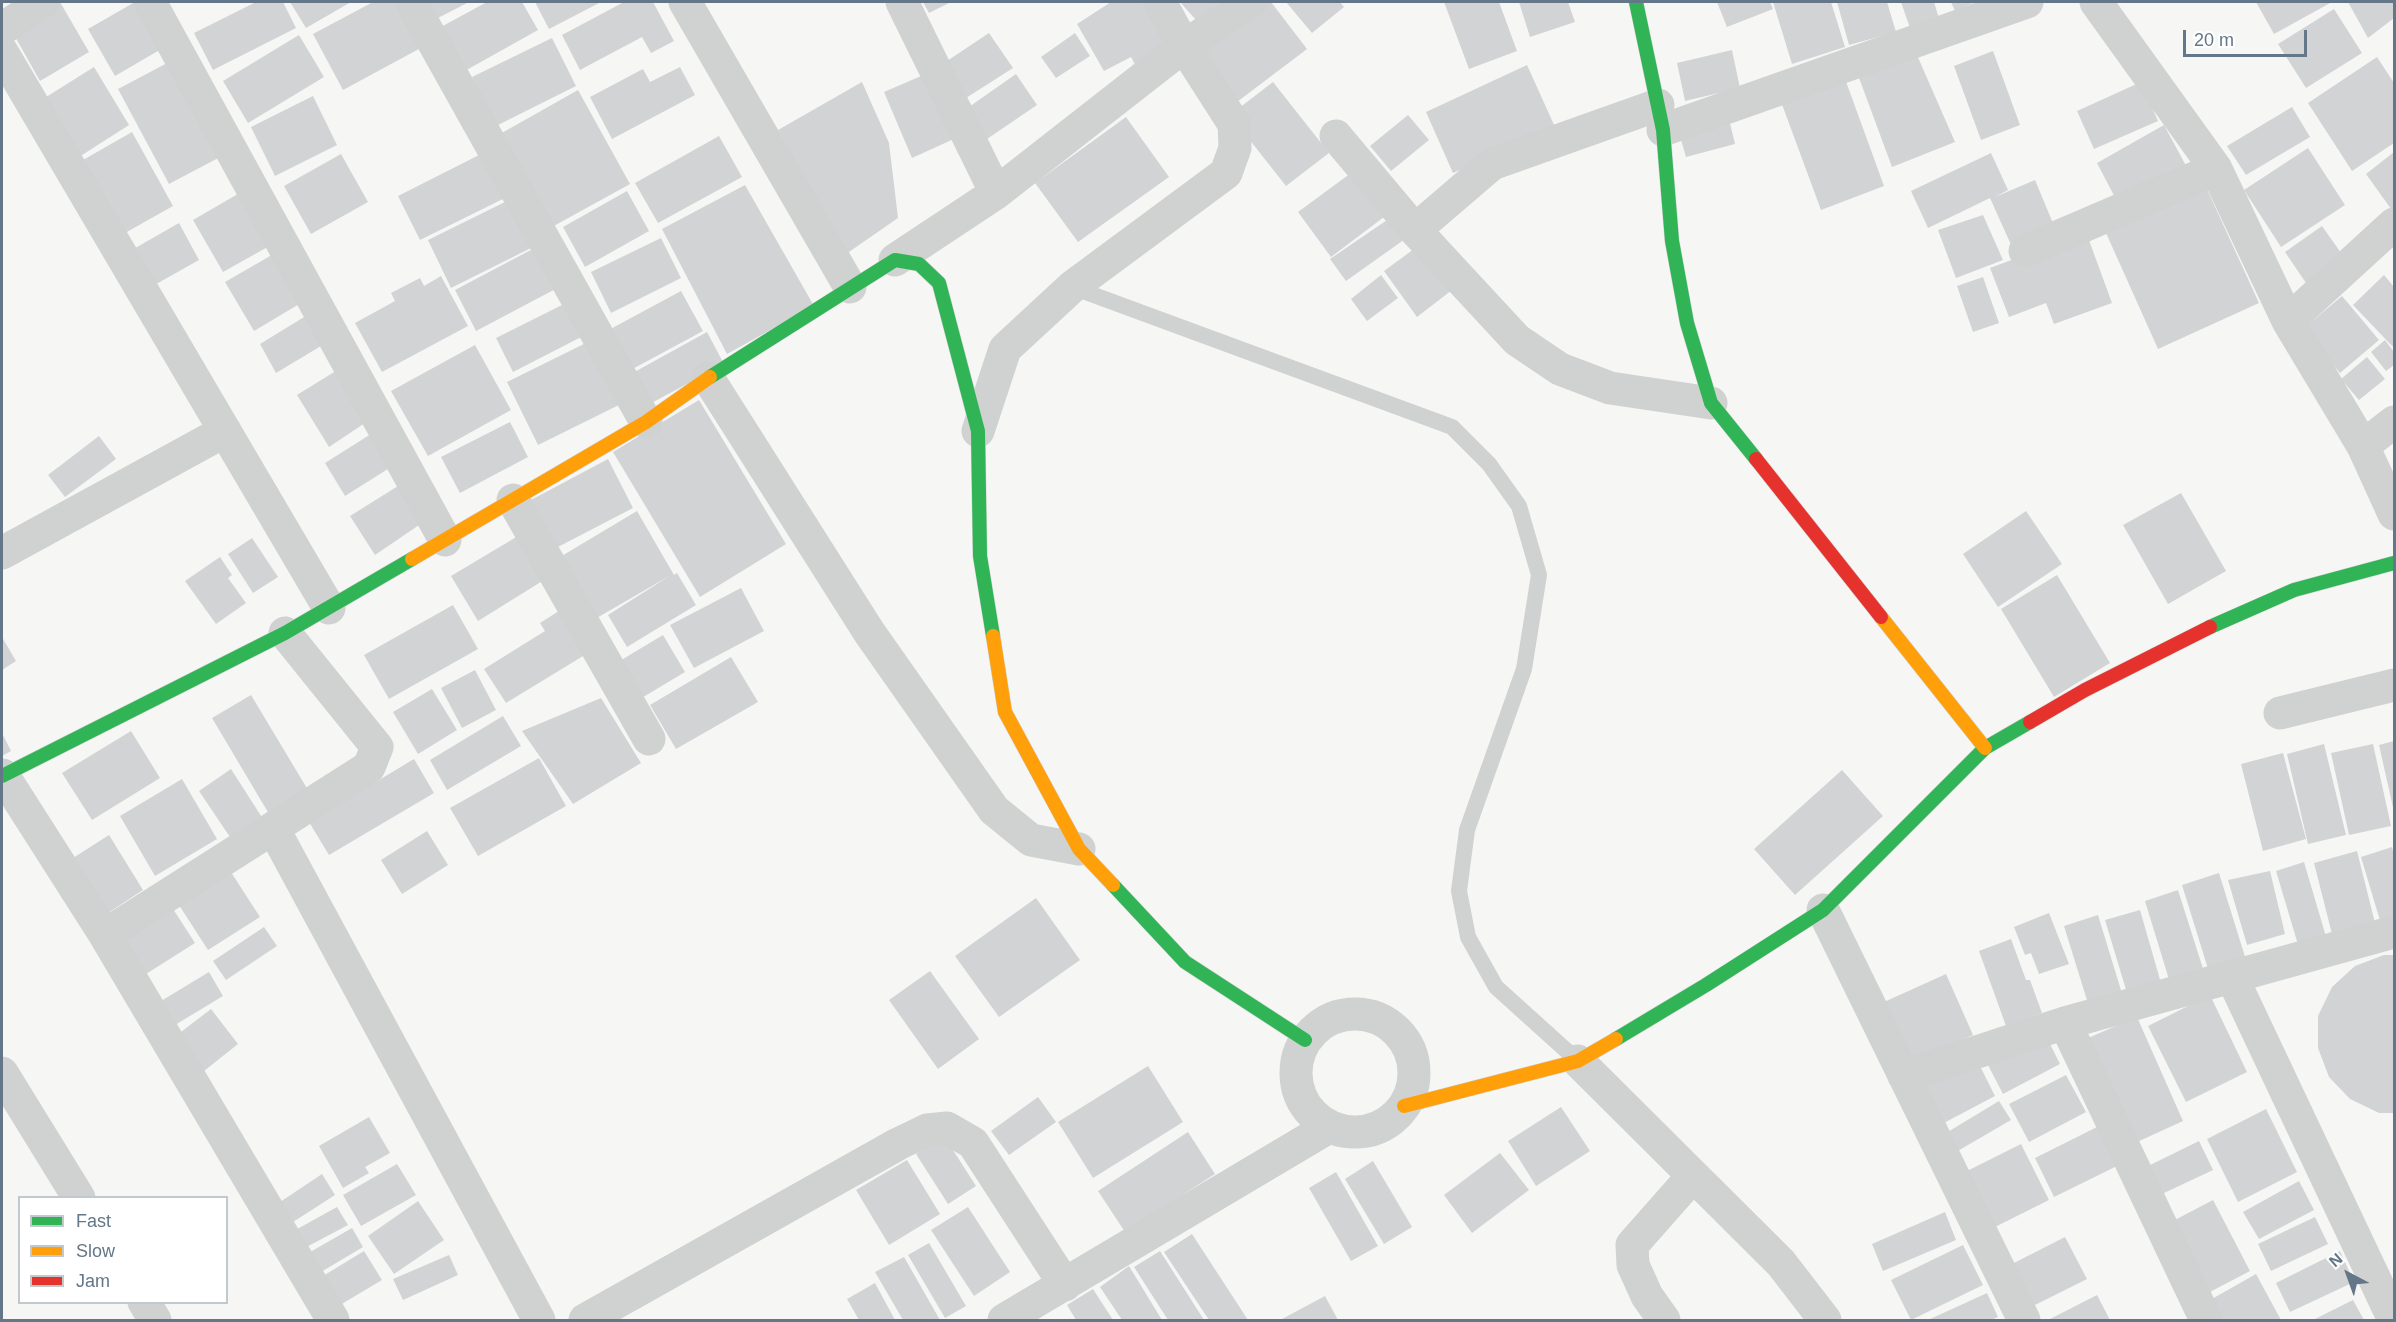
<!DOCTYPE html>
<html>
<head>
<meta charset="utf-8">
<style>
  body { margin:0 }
  #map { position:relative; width:2396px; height:1322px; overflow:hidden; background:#f6f6f5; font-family:Arial,sans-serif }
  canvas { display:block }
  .frame { position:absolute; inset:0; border:3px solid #637788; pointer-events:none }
  .legend { position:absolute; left:18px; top:1196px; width:210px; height:108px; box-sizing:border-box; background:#fff; border:2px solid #c1c9cf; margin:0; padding:8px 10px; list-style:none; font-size:18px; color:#637788 }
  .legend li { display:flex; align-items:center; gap:12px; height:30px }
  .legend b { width:30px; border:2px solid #c1c9cf }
  .north { position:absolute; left:2318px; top:1244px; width:60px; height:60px; -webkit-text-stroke:4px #fff; paint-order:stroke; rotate:319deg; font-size:16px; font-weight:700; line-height:24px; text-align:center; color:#637788 }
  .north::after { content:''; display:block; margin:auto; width:21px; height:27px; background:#637788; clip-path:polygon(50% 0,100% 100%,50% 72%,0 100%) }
  .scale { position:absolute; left:2183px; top:30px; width:124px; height:27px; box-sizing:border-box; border:3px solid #637788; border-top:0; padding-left:8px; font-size:18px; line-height:21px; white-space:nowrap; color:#637788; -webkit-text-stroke:4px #fff; paint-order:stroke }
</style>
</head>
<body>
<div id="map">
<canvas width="2396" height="1322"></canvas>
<div class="frame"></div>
<ul class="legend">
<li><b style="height:8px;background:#30b455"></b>Fast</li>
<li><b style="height:8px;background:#ff9f0a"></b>Slow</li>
<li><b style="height:8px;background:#e5322d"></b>Jam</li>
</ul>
<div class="north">N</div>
<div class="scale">20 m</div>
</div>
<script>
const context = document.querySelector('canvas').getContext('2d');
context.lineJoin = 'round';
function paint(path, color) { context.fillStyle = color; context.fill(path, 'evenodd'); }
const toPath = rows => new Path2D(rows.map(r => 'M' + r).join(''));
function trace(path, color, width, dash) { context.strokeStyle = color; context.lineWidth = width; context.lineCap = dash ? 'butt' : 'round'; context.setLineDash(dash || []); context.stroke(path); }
const building = toPath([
  [54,2,60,2,89,52,40,81,9,26],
  [135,2,163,48,115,76,88,29],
  [256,2,283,2,296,28,213,70,194,33],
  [290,2,351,2,306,28],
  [373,2,408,2,430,43,343,90,313,34],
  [429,2,469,2,438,18],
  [487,2,522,2,538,30,463,72,439,28],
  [535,2,601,2,549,29],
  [624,2,653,2,674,41,651,53,642,37,580,70,562,35],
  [923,2,951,2,929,13],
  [1111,2,1143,2,1170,53,1138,70,1131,57,1104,71,1077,24],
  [1180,2,1221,2,1196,20],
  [1259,2,1271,2,1307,49,1237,102,1197,47],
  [1286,2,1340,2,1344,7,1312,33],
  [1444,2,1499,2,1517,51,1469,69],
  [1519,2,1568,2,1575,22,1530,37],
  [1717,2,1770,2,1773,9,1727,27],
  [1773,2,1831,2,1845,47,1792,64],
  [1837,2,1887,2,1896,32,1849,45],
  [1901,2,1934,2,1940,22,1911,31],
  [1951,2,1975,2,1955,11],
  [2256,2,2332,2,2274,34],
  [2348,2,2394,2,2394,18,2368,38],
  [2334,9,2362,53,2306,88,2278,44],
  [989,33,1013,68,966,98,944,63],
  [1075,33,1090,56,1056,78,1041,57],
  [299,35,324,77,248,123,223,81],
  [552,38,576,86,496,126,472,77],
  [1913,46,1955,142,1892,167,1855,67],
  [1732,50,1740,88,1685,101,1677,63],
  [1993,51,2020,125,1981,140,1954,66],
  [2377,57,2394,83,2394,143,2352,171,2308,103],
  [171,61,222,156,169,184,118,89],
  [1527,65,1555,127,1453,173,1426,112],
  [94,67,129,125,79,157,43,99],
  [680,67,695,95,612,139,590,97,643,69,650,82],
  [928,73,956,138,912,158,884,92],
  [1016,74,1037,105,987,139,966,109],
  [1844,76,1884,186,1821,210,1780,99],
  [862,82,889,143,898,218,846,254,778,130],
  [1273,82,1329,153,1286,186,1230,115],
  [2141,82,2158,121,2094,149,2077,111],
  [578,90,630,184,552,227,500,134],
  [313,96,337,145,275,176,251,127],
  [2292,107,2310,137,2246,175,2227,146],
  [1408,115,1429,140,1391,171,1370,146],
  [1126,117,1169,177,1078,242,1035,183],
  [1729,119,1735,144,1686,157,1679,133],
  [2164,125,2190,173,2119,205,2097,163],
  [132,132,173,206,125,233,83,160],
  [719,136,742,177,658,223,635,183],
  [2308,148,2345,205,2281,247,2244,190],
  [489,150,511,195,420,240,398,196],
  [2394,152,2394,213,2366,174],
  [1991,153,2008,190,1995,197,2035,180,2055,228,2012,247,1990,198,1928,228,1911,191],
  [341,154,368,202,311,234,284,186],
  [1351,173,1384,217,1331,257,1298,212],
  [745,185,814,306,727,354,662,229],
  [2206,187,2259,303,2158,349,2106,233],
  [243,191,273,244,223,272,193,220],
  [627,191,649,231,585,267,563,227],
  [509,200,533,247,451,288,428,240],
  [1983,215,2003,260,1956,278,1938,230],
  [1390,218,1405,239,1346,281,1330,259],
  [179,223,199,260,151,287,130,251],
  [2322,226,2346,260,2308,286,2285,252],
  [2086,232,2112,303,2054,324,2046,303,2009,317,1990,268],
  [661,238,681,278,611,313,591,272],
  [544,243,565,284,476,331,455,290],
  [1418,246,1452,290,1417,317,1384,271],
  [277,252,306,300,254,331,225,282],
  [1381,275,1398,298,1367,321,1351,299],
  [2384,275,2394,287,2394,348,2353,305],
  [441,276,468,326,382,372,355,323,395,301,391,293,420,278,424,286],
  [1983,277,1999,323,1973,332,1957,286],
  [681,291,703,331,627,372,605,332],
  [2342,296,2379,340,2340,373,2303,329],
  [572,300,589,333,513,372,496,338],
  [309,314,326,343,276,373,260,344],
  [707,332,724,364,646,406,629,375],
  [594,339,625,402,538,445,507,382],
  [2385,340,2394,352,2394,365,2386,371,2371,352],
  [475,345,511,410,428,456,391,391],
  [2367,357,2385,379,2359,400,2341,379],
  [339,369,371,419,329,447,297,395],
  [699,400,786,544,700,597,613,452],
  [510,422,528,457,460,493,441,457],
  [371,434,391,467,345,496,325,463],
  [99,436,116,459,65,497,48,475],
  [608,459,633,508,556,548,531,500],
  [398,486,422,523,375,555,350,516],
  [2181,493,2226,571,2168,604,2123,525],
  [637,511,674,575,677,573,696,605,627,647,608,615,671,575,595,619,560,557],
  [2026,511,2062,564,1998,607,1963,554],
  [518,536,544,580,478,621,451,576],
  [252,538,278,577,253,593,228,554],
  [220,557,232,575,228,578,246,603,216,624,185,581],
  [2057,575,2110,663,2054,697,2001,609],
  [741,588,764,631,694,668,670,625],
  [453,605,478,649,389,699,364,655],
  [562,609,588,653,506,703,484,669,545,631,540,623],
  [663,635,685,672,640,699,618,662],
  [2,637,16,661,2,670],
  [731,657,758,702,676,749,650,705],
  [475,670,496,710,462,728,441,688],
  [432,689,457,730,418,754,393,712],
  [251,695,311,795,272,819,212,718],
  [601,698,641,763,573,804,522,731],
  [503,716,521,746,447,790,430,760],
  [131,731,160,778,92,820,62,773],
  [2,733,11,751,2,756],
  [2394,741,2394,812,2379,745],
  [2324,744,2346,835,2308,844,2287,754],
  [2373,744,2391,826,2349,835,2331,753],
  [2283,753,2306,839,2263,851,2241,764],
  [539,758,566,806,478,856,450,808],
  [414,759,434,793,329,855,309,822],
  [231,769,263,819,232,840,199,791],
  [1842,770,1883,816,1795,895,1754,849],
  [182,779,217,839,155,876,120,816],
  [427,831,448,865,402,894,381,860],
  [109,835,143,890,108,913,73,858],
  [2392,847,2394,855,2394,920,2381,924,2361,857],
  [2357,851,2376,927,2333,938,2314,863],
  [2304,862,2327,940,2299,948,2276,871],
  [227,866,260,917,208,950,175,899],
  [2270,871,2285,934,2247,945,2228,880],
  [2219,873,2246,960,2209,972,2182,885],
  [2178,890,2205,975,2171,986,2145,901],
  [166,898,195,943,146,974,118,930],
  [1036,898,1080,960,999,1017,955,956],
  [2140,910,2161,983,2127,993,2105,920],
  [2049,913,2069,964,2039,974,2031,953,2025,955,2014,927],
  [2098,915,2124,1000,2090,1010,2064,926],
  [264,927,277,946,226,980,213,961],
  [2011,939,2026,980,2030,980,2042,1013,2006,1026,1979,951],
  [2384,955,2394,955,2394,1113,2379,1113,2350,1099,2329,1077,2318,1048,2318,1016,2332,987,2355,966],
  [930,971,979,1039,938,1069,889,1000],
  [209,972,223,996,175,1025,161,1001],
  [1946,974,1973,1035,1911,1063,1884,1002],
  [2210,995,2247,1072,2186,1102,2148,1026],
  [211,1009,238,1044,204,1071,177,1035],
  [2137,1017,2183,1121,2135,1143,2088,1038],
  [2046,1036,2060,1064,2003,1094,1988,1065],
  [1976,1058,1995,1096,1940,1125,1921,1086],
  [1148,1066,1183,1122,1093,1178,1058,1122],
  [2066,1075,2086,1112,2029,1142,2009,1104],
  [1038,1097,1056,1122,1009,1155,991,1131],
  [1999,1101,2011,1120,1956,1152,1946,1133],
  [1561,1107,1590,1151,1536,1186,1508,1141],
  [2266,1109,2297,1172,2238,1202,2207,1139],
  [369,1117,390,1153,365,1167,369,1173,343,1188,319,1146],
  [2097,1127,2117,1166,2054,1197,2035,1158],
  [1188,1132,1215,1174,1125,1232,1098,1191],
  [944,1136,976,1186,948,1204,916,1154],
  [2199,1141,2213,1170,2162,1194,2148,1166],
  [2021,1144,2049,1200,1991,1229,1963,1173],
  [1500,1153,1529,1190,1472,1233,1444,1195],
  [907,1160,940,1214,889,1245,856,1190],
  [1373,1161,1412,1227,1384,1244,1345,1179],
  [397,1164,416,1195,361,1226,343,1195],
  [1336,1172,1378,1246,1351,1261,1309,1188],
  [322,1174,335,1195,290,1224,277,1204],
  [2299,1181,2314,1210,2259,1239,2243,1212],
  [2213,1200,2250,1271,2208,1293,2171,1222],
  [418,1201,444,1240,394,1274,368,1236],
  [337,1207,348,1225,299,1251,290,1233],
  [968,1207,1010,1272,974,1296,931,1230],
  [1945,1212,1956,1240,1883,1271,1872,1244],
  [2315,1217,2328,1244,2271,1271,2258,1244],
  [352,1228,363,1247,316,1275,305,1255],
  [1192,1234,1248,1320,1209,1320,1164,1252],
  [2065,1237,2087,1279,2031,1307,2010,1265],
  [929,1243,966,1306,945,1318,908,1255],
  [1963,1245,1983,1285,1911,1320,1891,1280],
  [364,1251,382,1280,335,1308,318,1279],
  [1160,1251,1204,1320,1168,1320,1134,1267],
  [2340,1251,2354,1282,2290,1312,2276,1283],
  [449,1255,458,1275,403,1300,393,1279],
  [904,1257,940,1320,903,1320,875,1272],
  [1129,1266,1162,1320,1122,1320,1100,1287],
  [2256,1274,2281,1320,2212,1320,2203,1304],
  [875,1283,895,1320,859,1320,847,1299],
  [1093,1289,1113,1320,1076,1320,1067,1305],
  [1987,1293,1998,1317,1991,1320,1928,1320],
  [2097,1295,2110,1320,2048,1320],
  [1325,1296,1338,1320,1283,1320,1282,1319],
  [2353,1300,2364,1320,2313,1320]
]);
const lane = toPath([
  [1072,287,1452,427,1489,464,1519,506,1539,575,1524,669,1467,830,1459,891,1468,937,1496,987,1578,1061]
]);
const street = toPath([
  [150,2,445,540],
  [411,2,646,422],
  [685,2,850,287],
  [902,2,996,193],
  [2096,2,2216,169,2288,321,2363,446,2394,514],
  [2,29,43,2],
  [2,52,329,608],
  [1663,130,2027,2],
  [1336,136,1415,230,1492,164,1658,105],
  [1415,230,1517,340,1560,369,1610,388,1711,403],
  [2025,251,2216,169],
  [895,260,996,193,1184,46,1251,2],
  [2288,321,2394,224],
  [708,378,869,632,994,810,1031,840,1079,849],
  [978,431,1005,349,1072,287,1226,173,1235,148,1234,124,1184,46,1160,2],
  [2363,446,2394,422],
  [513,500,649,739],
  [2,553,225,431],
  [2280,713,2394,685],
  [3,775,105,935,369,767,377,747,285,633],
  [273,828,539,1320],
  [1823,910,2024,1320],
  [105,935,333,1320],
  [2232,977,2394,1320],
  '1296 1073a59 59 0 1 1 118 0a59 59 0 1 1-118 0Z',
  [2065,1023,2206,1320],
  [1578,1061,1781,1263,1825,1320],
  [2,1073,79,1198],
  [1904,1076,2065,1023,2394,932],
  [144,1302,155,1320],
  [585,1320,898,1144,927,1130,947,1128,973,1143,1065,1285],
  [1004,1320,1329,1127],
  [1664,1320,1647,1296,1633,1265,1632,1245,1692,1177]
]);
const fast = toPath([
  [1636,2,1663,130,1672,241,1687,323,1711,403,1756,459],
  [710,377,895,260,919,264,939,283,978,431,980,556,993,636],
  [2210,627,2294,590,2394,563],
  [2,776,285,633,412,559],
  [1113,885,1185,962,1305,1040],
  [1616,1039,1706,985,1823,910,1985,748,2030,722]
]);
const slow = toPath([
  [412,559,646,422,710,377],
  [1881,617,1985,748],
  [993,636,1005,712,1079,849,1113,885],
  [1404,1106,1578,1061,1616,1039]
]);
const jam = toPath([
  [1756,459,1881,617],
  [2030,722,2085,690,2210,627]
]);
paint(building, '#d2d3d4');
trace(fast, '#d1d3d4', 15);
trace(slow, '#d1d3d4', 15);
trace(jam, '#d1d3d4', 15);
trace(lane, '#d0d1d1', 16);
trace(street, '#d0d1d1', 33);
trace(fast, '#30b455', 14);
trace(slow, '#ff9f0a', 14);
trace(jam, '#e5322d', 14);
</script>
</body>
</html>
